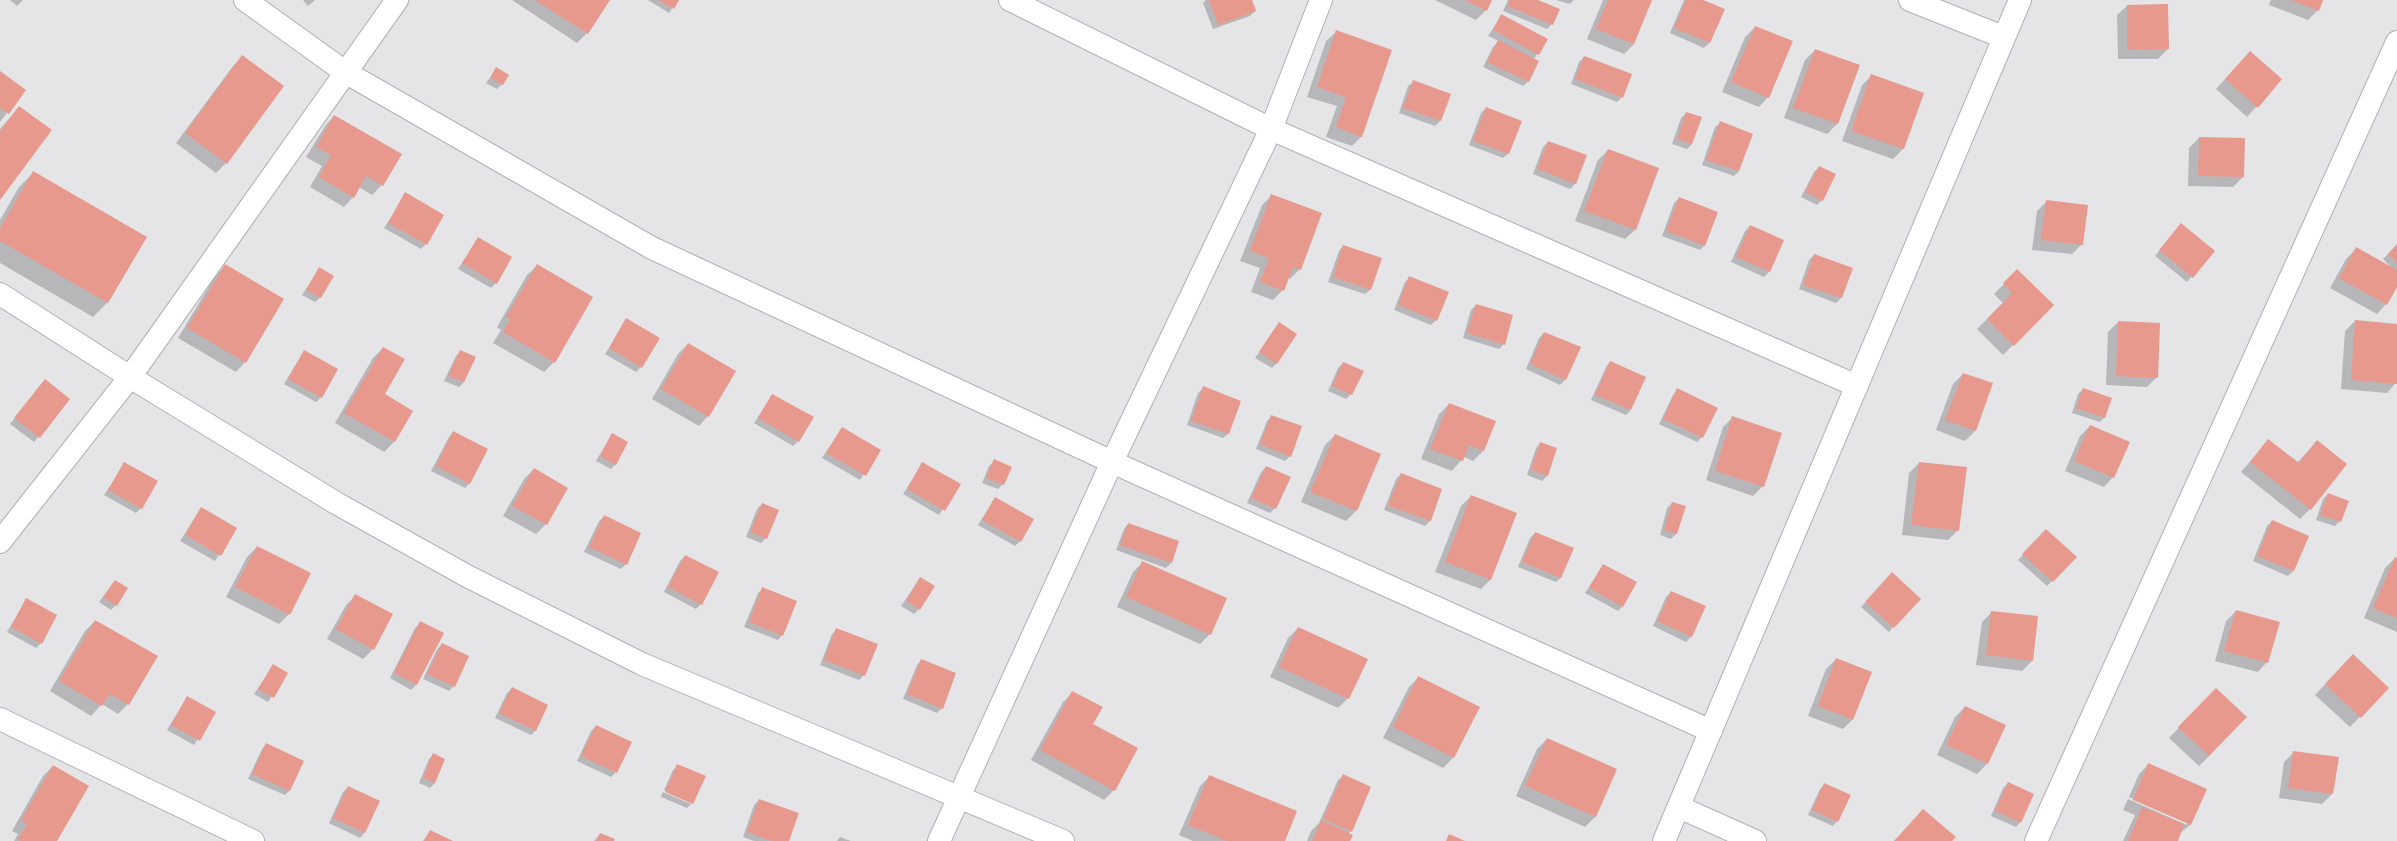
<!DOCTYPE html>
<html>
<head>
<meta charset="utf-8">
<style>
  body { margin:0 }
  canvas { display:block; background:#e5e4e7 }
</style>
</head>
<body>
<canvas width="2397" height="841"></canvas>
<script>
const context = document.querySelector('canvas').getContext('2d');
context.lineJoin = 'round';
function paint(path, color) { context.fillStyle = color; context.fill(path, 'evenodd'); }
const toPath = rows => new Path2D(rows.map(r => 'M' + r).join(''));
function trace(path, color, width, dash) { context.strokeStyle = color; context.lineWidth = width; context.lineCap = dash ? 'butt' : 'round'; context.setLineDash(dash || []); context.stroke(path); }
const shadow = toPath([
  [10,0,23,0,17,6],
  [303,0,315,0,308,6],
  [512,0,608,0,587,33,577,43],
  [648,0,678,0,669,13],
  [1206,0,1251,0,1255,11,1250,16,1213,29,1203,3],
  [1435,0,1491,0,1486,10,1476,20],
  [1508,0,1536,0,1552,24,1547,29,1503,11],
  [1556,0,1574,0,1570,4],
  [1603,0,1651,0,1634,44,1624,54,1587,39],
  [1684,0,1701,0,1724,9,1709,43,1704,48,1670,33],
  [2271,0,2322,0,2318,10,2308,20,2269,5],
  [2127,6,2168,49,2158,59,2118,59,2117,15],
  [1501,16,1546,40,1534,59,1528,82,1523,86,1483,67,1493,47,1499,41,1488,36],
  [1755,27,1768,97,1759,107,1722,92,1745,37],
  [1336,32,1362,136,1352,146,1326,137,1337,106,1307,97,1326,41],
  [1815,50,1859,65,1837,124,1827,134,1784,118,1805,60],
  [2250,52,2281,79,2247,117,2216,89],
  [243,56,226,163,216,173,176,143,233,66],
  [1584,57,1622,97,1617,102,1571,84,1579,62],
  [497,69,502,84,497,89,486,83],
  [0,72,25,90,0,122],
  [1872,75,1903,149,1893,159,1842,141,1862,85],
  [1413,82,1449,94,1440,121,1435,126,1399,113,1408,86],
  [19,107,0,198,0,129],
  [1486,108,1508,154,1503,158,1469,145,1481,113],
  [1686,113,1692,144,1687,149,1672,144,1681,118],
  [334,116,382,185,372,195,359,187,353,197,344,207,310,187,322,166,306,157,325,126],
  [1720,123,1739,171,1734,176,1702,165,1715,127],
  [2199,138,2243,177,2233,187,2188,186,2189,148],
  [1548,142,1586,156,1575,184,1570,189,1533,174,1543,147],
  [1608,150,1635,230,1625,239,1575,221,1598,160],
  [1819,167,1822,200,1817,205,1801,197,1814,172],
  [33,173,145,237,107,303,93,317,0,263,0,220,19,187],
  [406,194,426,244,421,249,384,228],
  [1272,195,1300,269,1290,279,1288,278,1283,290,1273,300,1251,292,1260,268,1240,261,1262,205],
  [1679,198,1705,245,1700,250,1662,236,1674,203],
  [2047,201,2082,244,2072,254,2032,250,2037,211],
  [1750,226,1783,241,1769,272,1764,277,1731,262,1745,231],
  [2177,229,2214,251,2187,282,2155,256],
  [478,239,496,283,491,288,458,269],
  [2397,245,2397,285,2386,304,2377,314,2330,288,2346,259,2356,249,2392,268,2383,259],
  [1343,246,1370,290,1365,294,1328,282,1339,251],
  [1814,255,1851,268,1841,298,1836,303,1799,289,1809,260],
  [225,266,245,362,236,372,178,338,215,276],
  [537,266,554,362,544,372,493,343,501,330,497,327,527,275],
  [319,269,320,298,315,302,302,295],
  [2017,271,2053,305,2003,355,1977,329,2003,303,1994,294],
  [1410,277,1436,320,1431,325,1394,310,1405,282],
  [1476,305,1504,344,1499,349,1463,338,1471,310],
  [627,320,641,367,636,372,605,354],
  [2355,321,2397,325,2396,383,2387,393,2341,389,2345,331],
  [2118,322,2157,377,2147,387,2106,385,2108,332],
  [1279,323,1277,363,1272,368,1255,358],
  [1544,333,1579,348,1565,380,1560,385,1526,369,1539,338],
  [688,344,708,416,699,426,652,399,678,354],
  [383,348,383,394,412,411,394,442,384,452,335,423,373,358],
  [304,351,321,397,316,402,284,384],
  [461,351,474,358,464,382,459,387,444,381,456,356],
  [1610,362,1631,410,1626,415,1591,400,1606,367],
  [1343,363,1351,394,1346,399,1328,391,1338,368],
  [1963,374,1975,431,1965,441,1936,430,1953,384],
  [40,386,69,400,34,442,10,424],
  [1203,388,1228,434,1223,438,1187,425,1198,393],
  [2083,389,2105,417,2100,422,2072,413,2078,394],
  [1678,390,1702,437,1697,442,1659,424,1673,395],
  [772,395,798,441,793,446,754,423],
  [1449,404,1494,422,1483,451,1473,461,1464,457,1452,471,1421,459,1439,414],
  [1272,416,1290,456,1285,461,1256,449,1267,421],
  [1733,417,1763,486,1753,496,1706,480,1723,427],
  [2090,426,2113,477,2104,487,2065,471,2080,436],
  [842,428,880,450,860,480,822,458],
  [453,432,470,483,465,488,431,471,449,437],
  [612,434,616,464,611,469,596,461],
  [1335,435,1380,454,1356,511,1346,521,1301,502,1325,445],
  [2268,441,2297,463,2317,441,2310,509,2300,519,2241,472],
  [1541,443,1556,449,1547,476,1542,481,1527,475,1536,448],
  [994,461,1003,484,998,489,982,483,989,466],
  [923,463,959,484,939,515,903,494],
  [1919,463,1958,530,1948,540,1902,535,1909,473],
  [125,464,141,508,136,513,104,495],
  [1266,467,1275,508,1270,513,1247,503,1261,472],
  [534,469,546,524,536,534,503,516,524,479],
  [1401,474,1441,489,1430,521,1425,526,1384,510,1396,479],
  [2328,494,2340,521,2335,526,2316,520,2323,499],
  [1471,496,1491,579,1481,589,1435,572,1461,506],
  [995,498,1020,541,1015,546,978,525],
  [1672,503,1684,507,1676,534,1671,539,1660,535,1667,508],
  [762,504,766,538,761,543,746,537,757,509],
  [201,508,236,528,215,561,180,541],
  [604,517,626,564,621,569,584,552,599,521],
  [2272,521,2308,536,2293,571,2288,576,2253,561,2267,526],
  [1128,524,1178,542,1171,563,1166,568,1116,550,1124,529],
  [2046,531,2075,557,2047,586,2018,560],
  [1535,533,1561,578,1556,582,1518,567,1530,538],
  [257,547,289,614,279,624,226,597,247,557],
  [685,556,701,604,696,609,664,592,680,561],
  [2395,558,2397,559,2397,632,2364,618,2385,568],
  [1143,562,1210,634,1200,644,1117,607,1133,572],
  [1603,565,1622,607,1618,611,1585,593],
  [920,578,919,609,914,614,901,606],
  [1887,579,1893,627,1889,632,1861,607],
  [115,581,116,605,111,610,99,602],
  [763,589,782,635,778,640,744,627,758,593],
  [1671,592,1705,607,1691,637,1686,642,1653,626,1666,597],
  [356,595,373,649,363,659,327,639,346,605],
  [26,600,41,643,36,648,7,632],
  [2236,611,2267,662,2258,672,2215,661,2226,621],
  [1992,612,2032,661,2022,671,1976,665,1982,622],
  [95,621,128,704,118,714,102,704,91,716,50,691,85,631],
  [420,623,442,633,416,685,411,690,390,678,415,628],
  [1298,628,1348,698,1338,708,1270,677,1288,638],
  [837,629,864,675,859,680,820,665,832,634],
  [442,644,454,686,449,691,423,679,437,649],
  [1836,659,1853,719,1843,729,1808,716,1826,669],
  [921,661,942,708,937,713,903,699,917,665],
  [2343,665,2388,688,2350,727,2315,695],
  [273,666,287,674,268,702,254,694],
  [1419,677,1478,707,1453,758,1443,768,1383,738,1409,687],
  [512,688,536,730,531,735,495,718,507,693],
  [2216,689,2209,756,2199,766,2169,738],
  [1073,692,1091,725,1114,790,1104,800,1031,760,1063,702],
  [187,697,215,712,194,745,167,730],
  [1965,707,2005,725,1987,764,1977,774,1937,755,1955,717],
  [596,726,616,772,611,777,577,761,591,731],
  [1547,739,1616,770,1595,817,1585,827,1516,796,1537,749],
  [266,744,290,790,285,795,248,779,262,749],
  [2294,752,2332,794,2322,804,2279,798,2284,762],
  [433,755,444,759,435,783,430,788,419,783,429,759],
  [2149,764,2206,789,2190,825,2179,834,2177,841,2123,841,2135,815,2123,810,2128,799,2187,825,2187,823,2129,797,2139,774],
  [678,765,692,803,691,804,691,802,664,790,673,770],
  [53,766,56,841,14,841,18,834,12,831,43,776],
  [1210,776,1284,841,1193,841,1179,835,1200,786],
  [1343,776,1351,831,1348,834,1349,841,1307,841,1311,831,1319,823,1338,780],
  [2008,783,2020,822,2016,827,1991,816,2003,788],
  [1825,784,1837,821,1833,826,1808,815,1820,789],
  [348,787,379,801,364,833,360,838,329,823,343,792],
  [663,792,691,804,687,808,661,797],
  [759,800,788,841,754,841,743,837,754,805],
  [430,831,451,841,423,841],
  [600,834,613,841,594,841],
  [840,837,851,841,837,841]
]);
const building = toPath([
  [535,0,610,0,588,34],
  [658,0,679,0,674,9],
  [1209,0,1252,0,1256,11,1218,25],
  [1465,0,1492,0,1487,11],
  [1510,0,1538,0,1560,9,1553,25,1507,6],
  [1608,0,1652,0,1634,44,1596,29],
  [1686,0,1703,0,1725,9,1710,43,1674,28],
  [2291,0,2323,0,2319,11],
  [2168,4,2169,49,2127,50,2127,5],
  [1501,14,1548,39,1539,55,1493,30],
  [1755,26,1793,41,1769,98,1731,82],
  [1336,30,1392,50,1362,137,1336,127,1346,97,1317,87],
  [1498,40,1539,61,1529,82,1487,62],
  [1815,49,1860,65,1838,124,1793,108],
  [2250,51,2282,79,2258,108,2225,79],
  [242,55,284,86,227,164,185,133],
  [1584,56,1632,74,1623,98,1575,79],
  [496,67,509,75,503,85,490,78],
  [0,71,26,90,9,114,0,108],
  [1871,74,1924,93,1904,149,1851,131],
  [1413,80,1451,94,1441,121,1403,108],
  [19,106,52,130,0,200,0,131],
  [1486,107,1522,121,1509,154,1473,141],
  [1686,112,1702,117,1692,144,1677,139],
  [334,115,402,154,383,186,366,176,354,198,319,177,331,155,316,147],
  [1720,121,1753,134,1739,171,1706,160],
  [2199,137,2245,138,2244,177,2198,176],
  [1548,141,1587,155,1576,184,1537,169],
  [1608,149,1659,168,1636,230,1584,211],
  [1819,166,1836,174,1823,201,1805,192],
  [33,171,147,237,108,303,0,241,0,228],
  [405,192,444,215,427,245,388,223],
  [1271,194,1322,213,1301,270,1293,267,1284,291,1260,282,1269,258,1250,251],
  [1679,197,1718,212,1705,246,1666,231],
  [2046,200,2088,205,2083,245,2041,240],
  [2181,223,2215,251,2193,278,2159,250],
  [1750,225,1784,240,1770,272,1736,257],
  [478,237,512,257,497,284,462,263],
  [2397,244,2397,263,2388,254],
  [1343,245,1382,258,1371,290,1333,277],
  [2356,247,2397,270,2397,287,2387,305,2339,278],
  [1814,254,1853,268,1842,298,1803,285],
  [225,264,284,299,246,363,187,328],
  [537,264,593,297,555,363,503,332,510,319,506,317],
  [319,267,334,276,321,298,306,290],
  [2017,269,2054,305,2014,346,1987,319,2012,293,2003,283],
  [1409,276,1449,292,1437,321,1398,305],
  [1476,304,1513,315,1505,345,1467,333],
  [626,318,660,338,642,368,609,348],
  [2355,320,2397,324,2397,384,2351,380],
  [2118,321,2160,323,2158,378,2116,376],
  [1279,322,1297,334,1277,364,1259,352],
  [1544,332,1581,347,1566,380,1530,364],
  [688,343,736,371,709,417,661,389],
  [383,347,405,359,385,394,413,411,395,442,344,413],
  [304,350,338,369,322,398,288,379],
  [460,350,476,357,464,382,448,376],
  [1610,361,1646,377,1631,410,1595,395],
  [1343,362,1364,371,1352,395,1332,386],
  [1963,373,1993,383,1976,431,1945,420],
  [45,379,70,399,40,438,14,418],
  [1203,386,1241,401,1229,434,1191,421],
  [1677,388,1718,408,1703,438,1663,419],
  [2083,388,2112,398,2105,418,2076,408],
  [772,394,814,417,799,442,758,418],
  [1449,403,1496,421,1484,451,1469,445,1463,461,1430,449],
  [1271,415,1302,426,1291,457,1260,444],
  [1732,416,1782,433,1764,487,1715,471],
  [2090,425,2130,442,2114,478,2074,461],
  [842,427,881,450,866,476,826,453],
  [453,431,488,449,470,484,436,466],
  [612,433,628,442,616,465,600,456],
  [1335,434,1381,454,1357,511,1310,492],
  [2268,439,2299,463,2317,440,2347,464,2311,510,2250,462],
  [1540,442,1557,448,1548,476,1531,470],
  [994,459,1012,467,1004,485,986,478],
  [124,462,158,481,142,509,108,490],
  [922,462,961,484,945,511,907,489],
  [1919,462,1967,467,1959,531,1911,525],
  [1266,466,1291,477,1276,509,1251,498],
  [534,468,568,488,547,525,512,506],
  [1401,473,1442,489,1431,521,1388,506],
  [2328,493,2349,501,2341,522,2320,515],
  [1471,495,1517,513,1491,580,1445,562],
  [995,497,1034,519,1021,542,982,520],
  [1672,502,1686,506,1677,534,1664,530],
  [762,503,779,510,767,539,750,532],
  [201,507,237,528,221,556,185,535],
  [604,515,641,533,627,565,589,547],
  [2272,520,2309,536,2294,571,2257,556],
  [1128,523,1179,541,1172,563,1120,545],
  [2046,529,2077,557,2053,582,2022,554],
  [1535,532,1574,548,1561,578,1522,562],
  [257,546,311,573,290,615,235,587],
  [685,555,719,572,702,605,668,587],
  [2395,557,2397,558,2397,618,2373,608],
  [1142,561,1227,598,1211,635,1126,597],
  [1603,564,1637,582,1623,607,1589,588],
  [1892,572,1921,599,1894,628,1865,602],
  [920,577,935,586,920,610,906,601],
  [115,580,128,588,117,606,103,597],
  [762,587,797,601,783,636,749,622],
  [1671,591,1706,606,1692,637,1657,621],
  [355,594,393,614,374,650,336,629],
  [26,598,57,615,42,644,11,627],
  [2236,610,2280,622,2268,663,2224,651],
  [1991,611,2038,616,2033,661,1986,655],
  [95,620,158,656,129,705,110,694,102,706,59,681],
  [420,621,444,633,417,685,394,673],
  [1298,627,1368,659,1349,699,1279,667],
  [836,628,878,644,865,676,824,660],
  [442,643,469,656,455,687,427,674],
  [2353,654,2389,688,2361,718,2325,684],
  [1836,658,1872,672,1853,720,1818,706],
  [921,659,956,673,943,709,907,694],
  [273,664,288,673,274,698,258,689],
  [1418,676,1480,707,1454,758,1393,727],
  [512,687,548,705,536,731,499,713],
  [2216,688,2247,717,2209,756,2178,727],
  [1072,691,1103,707,1093,724,1138,748,1115,791,1040,750],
  [187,696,216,712,200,741,171,725],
  [1965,706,2006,725,1988,764,1946,745],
  [596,725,632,742,617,773,581,756],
  [1547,738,1617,769,1596,817,1525,786],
  [266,743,304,761,290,791,252,774],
  [2293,751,2339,757,2333,794,2288,788],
  [433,753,445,759,435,783,423,778],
  [2148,763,2207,789,2191,825,2133,800],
  [677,764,706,776,693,804,665,792],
  [53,765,89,786,57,841,21,841,18,839,27,824,21,820],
  [1343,774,1371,787,1352,832,1323,819],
  [1209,775,1297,811,1285,841,1227,841,1188,825],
  [2008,782,2034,794,2021,823,1995,811],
  [1824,783,1851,795,1838,822,1812,810],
  [348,786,380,801,365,833,333,818],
  [759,799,799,813,789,841,772,841,747,832],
  [2142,807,2184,824,2178,841,2128,841],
  [1923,809,1956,837,1952,841,1894,841],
  [1321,820,1353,835,1350,841,1312,841],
  [430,830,453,841,424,841],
  [600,833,615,839,614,841,596,841],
  [1449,834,1465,841,1446,841]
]);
const minor = toPath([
  [245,0,345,72,652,248,1112,462,1711,731],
  [1010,0,1271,129,1857,386],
  [1910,0,2003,37],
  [0,294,130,377,336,503,467,576,642,664,1063,841],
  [0,542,130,377,397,0],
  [0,719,253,841],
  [1679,807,1755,841],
  [939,841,1112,462,1271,129,1321,0],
  [1664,841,2020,0],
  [2036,841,2397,42]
]);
paint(shadow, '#0003');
paint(building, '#e7998d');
trace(minor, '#b2b0b3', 24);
trace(minor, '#fff', 22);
</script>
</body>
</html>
